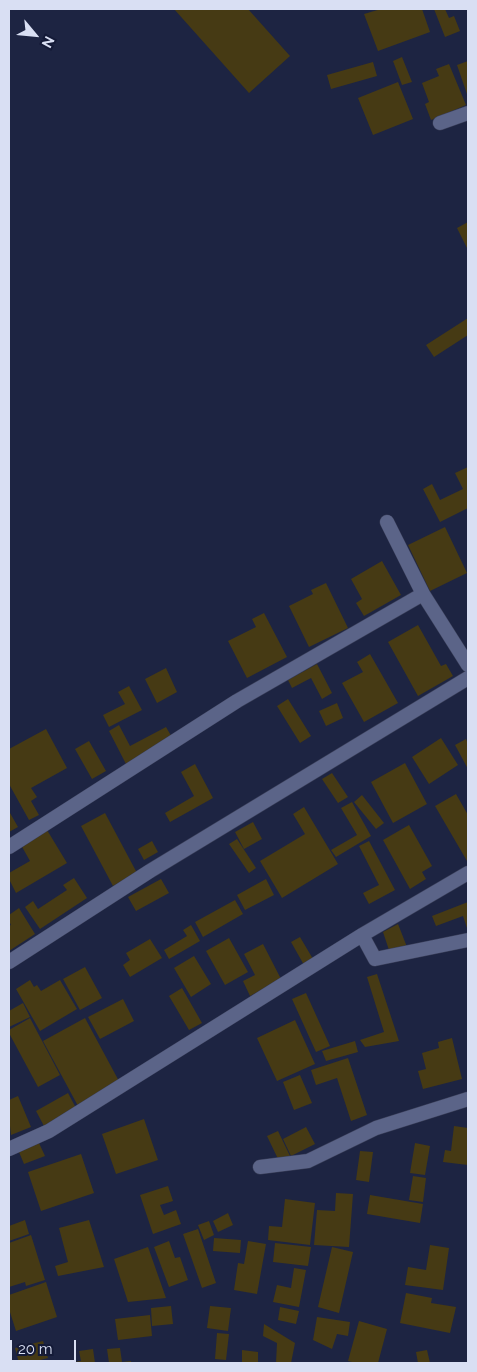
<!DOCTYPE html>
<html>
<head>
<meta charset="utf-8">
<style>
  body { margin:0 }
  #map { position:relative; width:477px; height:1372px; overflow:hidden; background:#1d2442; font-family:Raleway,sans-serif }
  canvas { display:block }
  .frame { position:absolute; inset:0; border:10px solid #d9dff3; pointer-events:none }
  .north { position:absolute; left:10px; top:10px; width:50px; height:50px; -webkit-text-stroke:4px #141a37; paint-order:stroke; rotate:118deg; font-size:14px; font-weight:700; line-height:20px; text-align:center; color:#d9dff3 }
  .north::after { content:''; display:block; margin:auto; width:18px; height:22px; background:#d9dff3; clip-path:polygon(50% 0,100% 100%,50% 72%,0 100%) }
  .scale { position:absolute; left:10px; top:1340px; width:66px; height:22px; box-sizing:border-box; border:2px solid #d9dff3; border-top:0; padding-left:6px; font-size:15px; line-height:18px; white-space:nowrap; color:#d9dff3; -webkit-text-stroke:4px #141a37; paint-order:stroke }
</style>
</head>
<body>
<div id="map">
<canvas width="477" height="1372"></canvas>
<div class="frame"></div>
<div class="north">N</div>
<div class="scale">20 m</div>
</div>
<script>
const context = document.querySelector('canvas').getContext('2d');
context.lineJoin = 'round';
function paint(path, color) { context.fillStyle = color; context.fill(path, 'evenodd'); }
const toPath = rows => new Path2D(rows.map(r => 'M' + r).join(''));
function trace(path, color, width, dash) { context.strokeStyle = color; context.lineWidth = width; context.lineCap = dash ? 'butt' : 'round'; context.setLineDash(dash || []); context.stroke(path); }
const building = toPath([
  [174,9,248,9,290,56,249,93],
  [381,9,422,9,430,32,378,51,364,14],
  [434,9,445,9,449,18,454,16,460,31,445,37],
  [402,57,412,82,402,85,393,61],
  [468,61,468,97,457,65],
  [373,62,377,76,331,89,327,75],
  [449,64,466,105,431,120,425,104,429,102,422,83,439,76,436,69],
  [398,82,413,119,373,135,358,98],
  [468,222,468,250,457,228],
  [468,318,468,335,434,357,426,345],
  [468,467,468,508,440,522,423,489,432,484,440,500,463,489,455,473],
  [445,527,467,573,430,591,408,545],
  [382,561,401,595,364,616,356,603,362,599,351,579],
  [326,583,348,628,309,647,289,606,313,594,311,590],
  [264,613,287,657,247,678,228,641,256,627,252,619],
  [418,625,441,666,446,664,453,676,418,696,388,642],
  [370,654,398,703,364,722,342,683,363,672,357,662],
  [317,664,332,693,322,699,311,678,292,688,288,680],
  [166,668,177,692,157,703,145,679],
  [129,686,142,710,109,727,103,715,125,704,118,692],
  [288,699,311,736,300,743,277,706],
  [337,703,343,718,326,726,319,711],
  [119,725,130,746,166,727,173,739,126,764,109,731],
  [46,729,67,768,31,788,37,797,31,801,39,815,29,820,9,784,9,749],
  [441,738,458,765,429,784,412,757],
  [466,739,468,744,468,769,455,745],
  [89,741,106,771,92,779,75,749],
  [405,763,427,804,393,823,371,782],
  [195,764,213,798,170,822,165,813,194,796,181,772],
  [332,773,348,797,338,803,322,779],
  [456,794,468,815,468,860,467,861,435,806],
  [362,795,384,823,376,829,354,802],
  [352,802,371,836,336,857,331,850,357,835,341,808],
  [304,807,338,864,282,898,260,861,305,834,293,814],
  [10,813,18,827,9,832,9,814],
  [105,813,137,873,113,886,81,826],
  [253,822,262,839,244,849,235,832],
  [409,825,432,866,422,872,426,879,410,889,383,840],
  [47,830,67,863,16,893,9,879,9,873,30,861,21,845],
  [237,839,256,868,249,873,229,844],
  [152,841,158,852,144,860,138,849],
  [369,841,395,890,369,904,363,893,379,885,359,846],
  [74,878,87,898,40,929,25,907,33,901,38,909,67,890,63,885],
  [161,879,169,893,136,911,128,897],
  [266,879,274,895,245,910,237,895],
  [235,900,243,914,203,937,195,922],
  [468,902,468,931,463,916,436,926,432,916],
  [19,908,35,934,9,951,9,926,11,925,9,921,9,915],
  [398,924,407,947,389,950,383,932],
  [191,925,200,941,169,959,164,950,187,936,183,930],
  [300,937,313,959,304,965,291,942],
  [229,938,248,972,225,985,206,951],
  [150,939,162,958,130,977,123,965,130,960,126,953],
  [263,944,281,979,250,996,243,981,255,975,244,954],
  [194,956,211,984,191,997,174,968],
  [85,967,102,998,80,1010,63,979],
  [377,974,399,1041,365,1047,360,1040,384,1032,367,977],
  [30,980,34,987,37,985,41,991,60,980,77,1009,40,1031,16,989],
  [182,988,202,1023,189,1030,169,996],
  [306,993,330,1046,316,1052,292,999],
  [123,999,134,1021,100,1039,88,1017],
  [23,1003,30,1017,9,1027,9,1011],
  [30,1018,60,1075,38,1087,9,1033,9,1030],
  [85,1018,120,1083,78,1106,43,1041],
  [295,1020,315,1064,277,1081,257,1038],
  [452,1038,462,1079,423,1089,418,1071,426,1069,422,1053,439,1048,438,1042],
  [355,1041,358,1052,326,1061,322,1051],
  [348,1058,367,1115,351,1121,337,1078,316,1085,311,1070],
  [300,1075,312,1103,294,1110,283,1082],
  [68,1093,76,1108,44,1126,36,1111],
  [18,1096,31,1127,11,1135,9,1117,9,1100],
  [144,1119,158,1160,116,1174,102,1134],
  [454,1126,468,1128,468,1165,443,1162,445,1150,451,1151],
  [306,1127,315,1144,291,1156,283,1139],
  [278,1131,290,1156,279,1161,267,1136],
  [39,1143,45,1156,24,1164,19,1152],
  [415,1143,430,1146,425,1175,410,1173],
  [360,1151,373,1152,369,1182,356,1180],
  [81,1154,94,1193,41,1211,28,1172],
  [413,1176,426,1178,423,1202,409,1200],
  [168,1186,173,1201,160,1205,164,1215,176,1210,181,1224,153,1234,140,1195],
  [336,1193,353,1194,349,1247,314,1245,317,1210,335,1211],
  [370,1195,423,1204,420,1223,367,1214],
  [285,1199,315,1203,310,1245,268,1240,269,1226,282,1227],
  [228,1213,233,1225,218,1232,213,1221],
  [25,1220,29,1234,9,1241,9,1226],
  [89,1220,104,1267,58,1276,55,1266,68,1262,59,1228],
  [209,1221,214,1235,204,1240,198,1225],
  [198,1229,216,1283,202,1288,183,1234],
  [31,1235,45,1280,26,1286,25,1282,9,1287,9,1243],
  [214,1238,241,1240,240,1253,213,1251],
  [169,1241,175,1258,180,1257,188,1280,169,1287,154,1247],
  [248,1241,266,1244,257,1294,234,1290,238,1263,244,1264],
  [275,1243,311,1247,308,1266,273,1262],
  [430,1245,449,1248,443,1290,405,1285,408,1267,426,1270],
  [148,1247,166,1298,128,1302,114,1259],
  [332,1247,353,1252,339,1313,318,1307],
  [294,1268,306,1270,299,1307,273,1302,277,1285,291,1288],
  [46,1282,57,1317,16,1331,9,1309,9,1295],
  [406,1293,432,1298,431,1303,456,1307,450,1333,400,1323],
  [171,1306,173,1324,152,1326,151,1308],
  [210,1306,231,1308,228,1331,207,1328],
  [280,1307,299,1311,296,1324,278,1320],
  [150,1315,152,1336,118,1340,115,1319],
  [317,1317,350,1322,348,1336,337,1334,332,1349,313,1340],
  [359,1321,387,1329,378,1363,356,1363,348,1361],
  [264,1324,295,1343,291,1363,276,1363,277,1343,263,1336],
  [217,1333,229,1334,226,1360,215,1359],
  [43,1341,48,1358,28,1363,19,1363,15,1348],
  [120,1348,122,1362,131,1361,131,1363,109,1363,107,1349],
  [93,1349,95,1363,75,1363,75,1362,81,1361,79,1351],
  [242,1350,258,1352,258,1363,242,1363],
  [427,1350,430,1363,418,1363,416,1352]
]);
const minor = toPath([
  [440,123,468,113],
  [387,522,423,594,468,665],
  [9,847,237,701,423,594],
  [362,935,375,959,468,940],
  [9,962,150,871,468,678],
  [9,1149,49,1131,362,935,468,873],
  [260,1167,308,1161,376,1128,468,1099]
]);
paint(building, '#463a14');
trace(minor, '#3a3f59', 15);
trace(minor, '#5b6488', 14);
</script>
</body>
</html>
